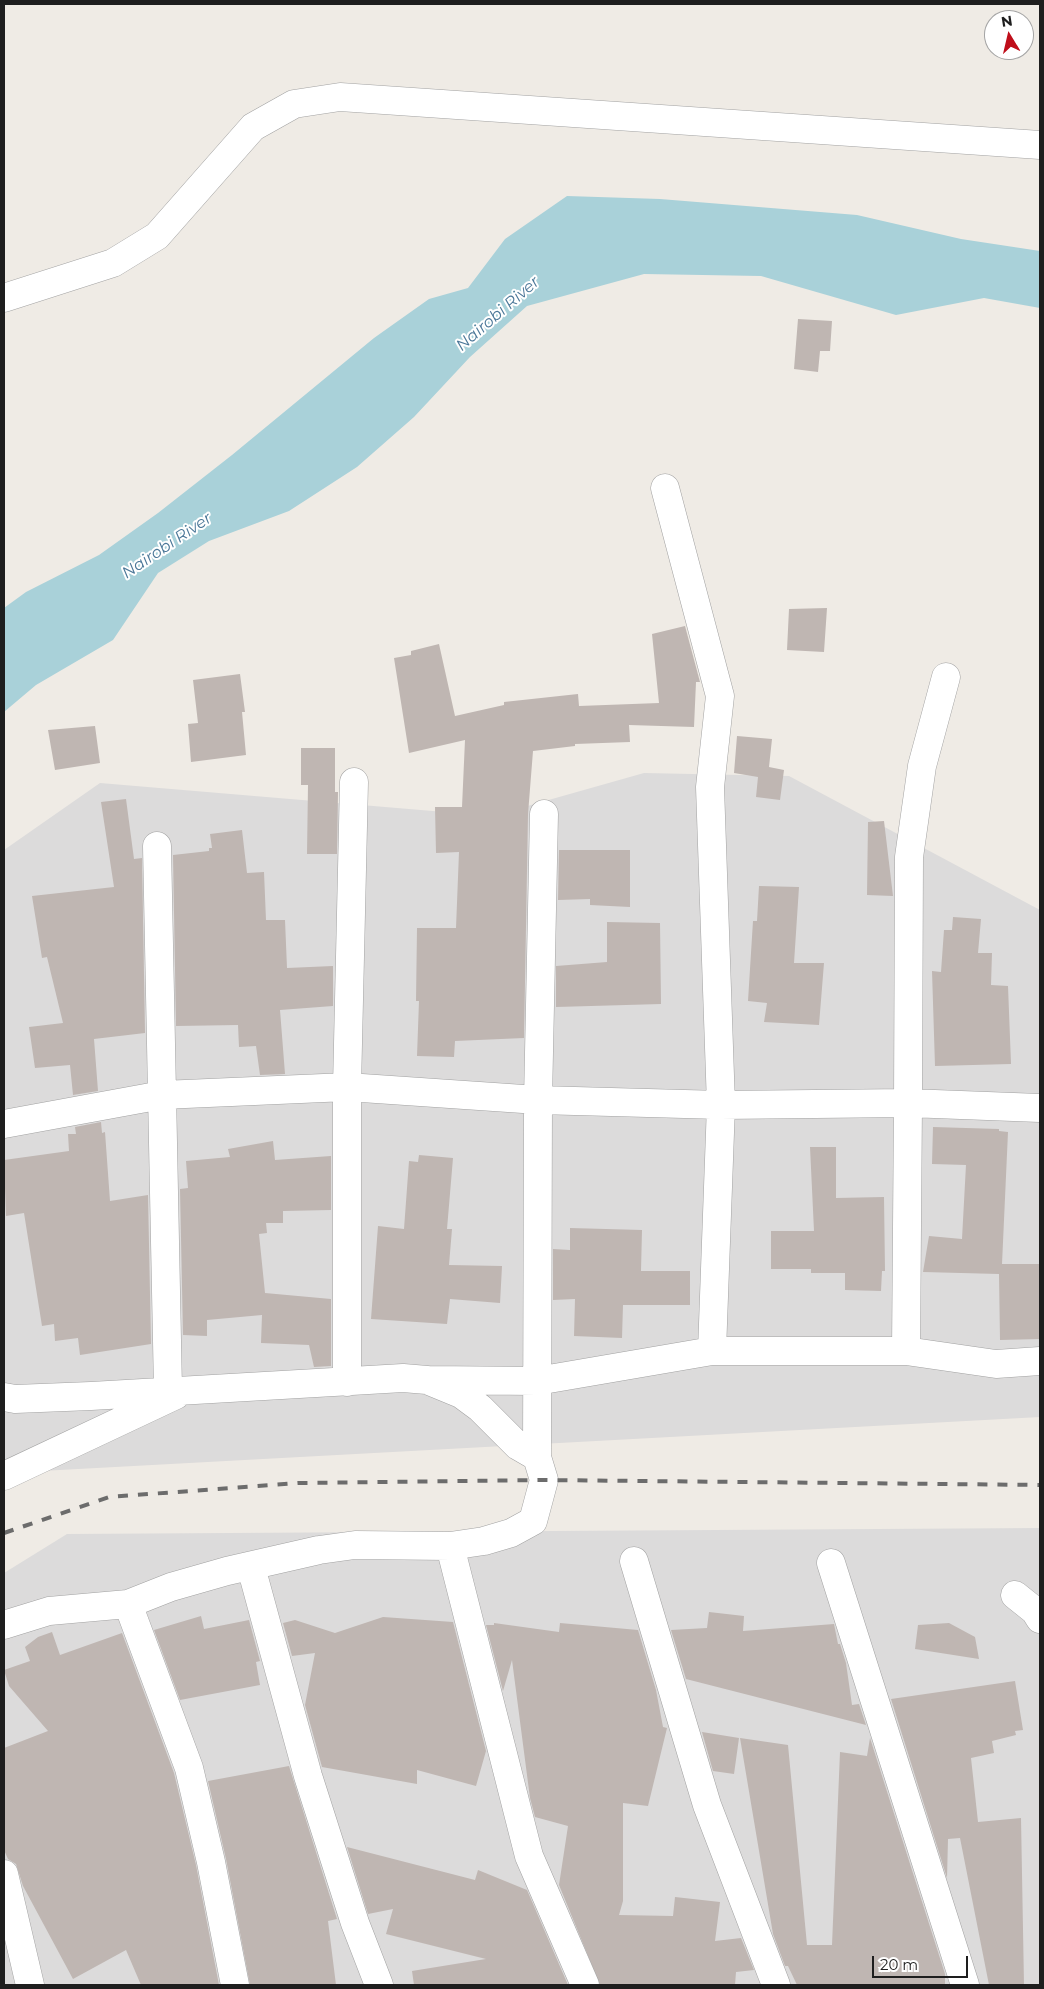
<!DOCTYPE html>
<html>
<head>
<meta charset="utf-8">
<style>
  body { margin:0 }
  #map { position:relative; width:1044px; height:1989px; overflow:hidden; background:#efebe5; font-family:Montserrat,sans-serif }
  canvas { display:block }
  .frame { position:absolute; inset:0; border:5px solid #1e1e1e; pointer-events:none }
  .north { position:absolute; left:984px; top:10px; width:50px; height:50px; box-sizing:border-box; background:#fff; border:1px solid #a5a5a5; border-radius:50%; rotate:351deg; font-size:14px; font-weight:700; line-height:20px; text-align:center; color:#1e1e1e }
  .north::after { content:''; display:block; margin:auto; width:18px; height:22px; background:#bf0e1a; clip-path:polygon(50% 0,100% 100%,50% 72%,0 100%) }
  .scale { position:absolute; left:872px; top:1956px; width:96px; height:22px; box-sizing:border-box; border:2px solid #1e1e1e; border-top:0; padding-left:6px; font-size:15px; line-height:18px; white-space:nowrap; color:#1e1e1e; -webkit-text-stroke:4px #fff; paint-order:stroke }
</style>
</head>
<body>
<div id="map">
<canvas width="1044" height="1989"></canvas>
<div class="frame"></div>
<div class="north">N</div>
<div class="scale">20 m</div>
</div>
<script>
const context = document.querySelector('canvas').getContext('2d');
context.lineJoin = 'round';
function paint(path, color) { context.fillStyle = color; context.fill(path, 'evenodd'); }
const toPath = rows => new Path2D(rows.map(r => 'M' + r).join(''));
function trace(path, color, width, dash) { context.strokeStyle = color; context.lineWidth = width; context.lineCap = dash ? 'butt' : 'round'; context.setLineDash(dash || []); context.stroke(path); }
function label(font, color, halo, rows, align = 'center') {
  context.font = font + ' Montserrat,sans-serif'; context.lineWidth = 4; context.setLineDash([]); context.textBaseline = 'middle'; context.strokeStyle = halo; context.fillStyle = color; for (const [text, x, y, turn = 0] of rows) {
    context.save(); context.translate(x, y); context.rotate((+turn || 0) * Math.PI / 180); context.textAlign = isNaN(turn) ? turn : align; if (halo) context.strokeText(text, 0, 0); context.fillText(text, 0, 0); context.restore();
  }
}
const residential = toPath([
  [644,773,789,776,1040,910,1040,1417,4,1473,4,850,100,783,492,816],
  [1040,1528,1040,1985,4,1985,4,1573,67,1534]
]);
const water = toPath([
  [567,196,660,199,857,215,961,239,1040,251,1040,308,984,298,896,315,761,276,644,274,527,306,470,357,414,417,357,467,289,511,209,541,158,573,113,640,36,685,4,712,4,608,26,592,99,555,158,513,232,455,374,338,429,299,468,288,505,239]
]);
const building = toPath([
  [798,319,832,321,830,351,820,351,818,372,794,369],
  [827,608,824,652,787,650,789,609],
  [685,626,700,682,696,682,694,727,629,725,630,742,575,744,575,746,533,751,528,814,524,1038,455,1041,454,1057,417,1056,419,1001,416,1001,417,928,456,928,459,852,436,853,435,807,462,807,465,740,409,753,394,658,411,655,411,651,439,644,455,716,504,705,504,702,578,694,579,706,659,703,652,634],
  [240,674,245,712,242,712,246,755,191,762,188,724,198,723,193,680],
  [95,726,100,763,55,770,48,730],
  [737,736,772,739,769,767,784,770,780,800,756,797,758,777,734,773],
  [301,748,335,748,335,792,338,792,337,854,307,854,308,785,301,785],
  [126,799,134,859,142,858,145,1033,94,1039,98,1091,73,1095,70,1065,35,1068,29,1027,63,1023,47,957,42,958,32,896,114,887,101,802],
  [884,821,893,896,867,895,868,822],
  [242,830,247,873,264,872,266,920,285,920,287,968,333,966,333,1006,280,1010,285,1074,260,1075,256,1046,239,1047,238,1025,176,1026,173,855,209,851,209,848,212,848,210,834],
  [559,850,630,850,630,907,590,905,590,899,558,900],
  [759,886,799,887,794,963,824,963,819,1025,764,1022,767,1003,748,1001,753,921,757,921],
  [953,917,981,919,978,953,992,953,991,985,1008,986,1011,1064,935,1066,932,971,941,972,944,930,952,930],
  [607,922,660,923,661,1004,556,1007,556,966,607,962],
  [101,1122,102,1133,105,1132,110,1201,148,1195,151,1344,80,1355,78,1338,55,1341,54,1324,42,1326,24,1213,6,1216,4,1160,69,1151,68,1134,76,1134,75,1127],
  [933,1127,999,1129,999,1131,1008,1132,1002,1264,1040,1264,1040,1339,1000,1340,999,1274,923,1272,929,1236,962,1239,966,1165,932,1164],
  [273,1141,275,1160,331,1156,331,1210,283,1211,283,1223,266,1223,267,1233,259,1234,265,1293,331,1299,331,1366,314,1367,309,1345,261,1343,262,1315,207,1320,207,1336,183,1335,180,1189,188,1188,186,1161,230,1157,228,1149],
  [810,1147,836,1147,836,1198,884,1197,885,1271,882,1271,881,1291,845,1290,845,1273,811,1273,811,1269,771,1269,771,1231,814,1231],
  [419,1155,453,1158,447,1229,452,1229,449,1265,502,1266,500,1303,450,1299,447,1324,371,1319,378,1226,404,1229,409,1161,418,1162],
  [570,1228,642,1230,641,1271,690,1271,690,1305,623,1305,622,1338,574,1336,575,1299,553,1300,553,1249,570,1250],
  [709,1612,744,1616,743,1631,834,1624,838,1644,840,1644,846,1663,852,1705,859,1704,866,1725,686,1679,671,1630,707,1628],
  [201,1616,204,1629,249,1620,260,1661,256,1662,260,1685,180,1700,154,1630],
  [383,1617,453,1622,486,1751,476,1786,417,1770,417,1784,322,1767,305,1705,315,1653,292,1656,283,1623,295,1620,335,1633],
  [494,1623,559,1632,560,1623,638,1630,656,1690,663,1727,667,1728,648,1806,623,1803,623,1901,619,1915,673,1916,675,1897,720,1902,715,1941,741,1938,754,1970,736,1972,735,1985,600,1985,559,1885,568,1826,535,1817,530,1798,512,1660,503,1691,486,1625,494,1625],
  [949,1623,975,1637,979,1659,915,1649,918,1625],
  [52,1632,60,1655,122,1633,174,1773,196,1865,219,1985,141,1985,126,1950,73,1979,23,1886,16,1864,8,1859,4,1850,4,1748,48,1731,9,1686,4,1670,30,1661,25,1647,38,1637],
  [1015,1681,1023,1730,1015,1731,1016,1735,992,1741,994,1753,971,1758,978,1822,1021,1818,1024,1985,989,1985,960,1838,948,1839,947,1878,891,1699],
  [702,1732,739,1738,734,1774,713,1771],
  [740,1738,788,1745,807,1945,832,1945,840,1752,867,1756,870,1738,945,1974,945,1985,797,1985,788,1966,785,1966,773,1934],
  [289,1766,337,1919,328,1921,336,1985,250,1985,226,1859,208,1781],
  [347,1847,475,1880,478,1870,527,1890,568,1985,414,1985,412,1971,486,1959,386,1934,393,1909,368,1914]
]);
const minor = toPath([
  [665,488,720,696,710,787,721,1105,712,1351],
  [946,677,922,766,909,857,908,1103,1040,1108],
  [157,846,168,1390],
  [4,1124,162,1095,347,1087,538,1100,721,1105,908,1103,906,1351,712,1351,537,1381,427,1380],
  [906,1351,996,1364,1040,1361],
  [347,1382,347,1087,354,782],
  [4,1397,15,1399,91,1396,403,1378,427,1380,461,1394,480,1408,518,1446,537,1457,544,1480,533,1521,511,1533,484,1541,450,1546,355,1545,319,1550,227,1571,171,1587,128,1604,49,1611,4,1625],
  [537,1457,538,1100,544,814],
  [4,1476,176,1395],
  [450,1546,529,1856,585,1985],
  [634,1561,707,1805,776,1985],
  [831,1563,965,1985],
  [251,1567,308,1776,355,1923,379,1985],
  [1015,1595,1035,1611,1040,1619],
  [128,1604,189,1768,211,1862,235,1985],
  [4,1874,30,1985]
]);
const tertiary = toPath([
  [4,298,113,263,157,236,253,127,294,104,340,97,1040,145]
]);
const rail = toPath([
  [4,1533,109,1497,298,1483,544,1480,1040,1485]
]);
const waterNames = [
  ["Nairobi River",498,314,-41],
  ["Nairobi River",167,546,-34]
];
paint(residential, '#dcdbdb');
paint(water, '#a9d1d9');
paint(building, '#bfb6b2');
trace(minor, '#a2a2a2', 29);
trace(tertiary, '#a2a2a2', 29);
trace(minor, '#fff', 28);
trace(tertiary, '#fff', 28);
trace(rail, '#6c6c6c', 4, [10, 10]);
label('italic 16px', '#4b7798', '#fff', waterNames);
</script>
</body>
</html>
